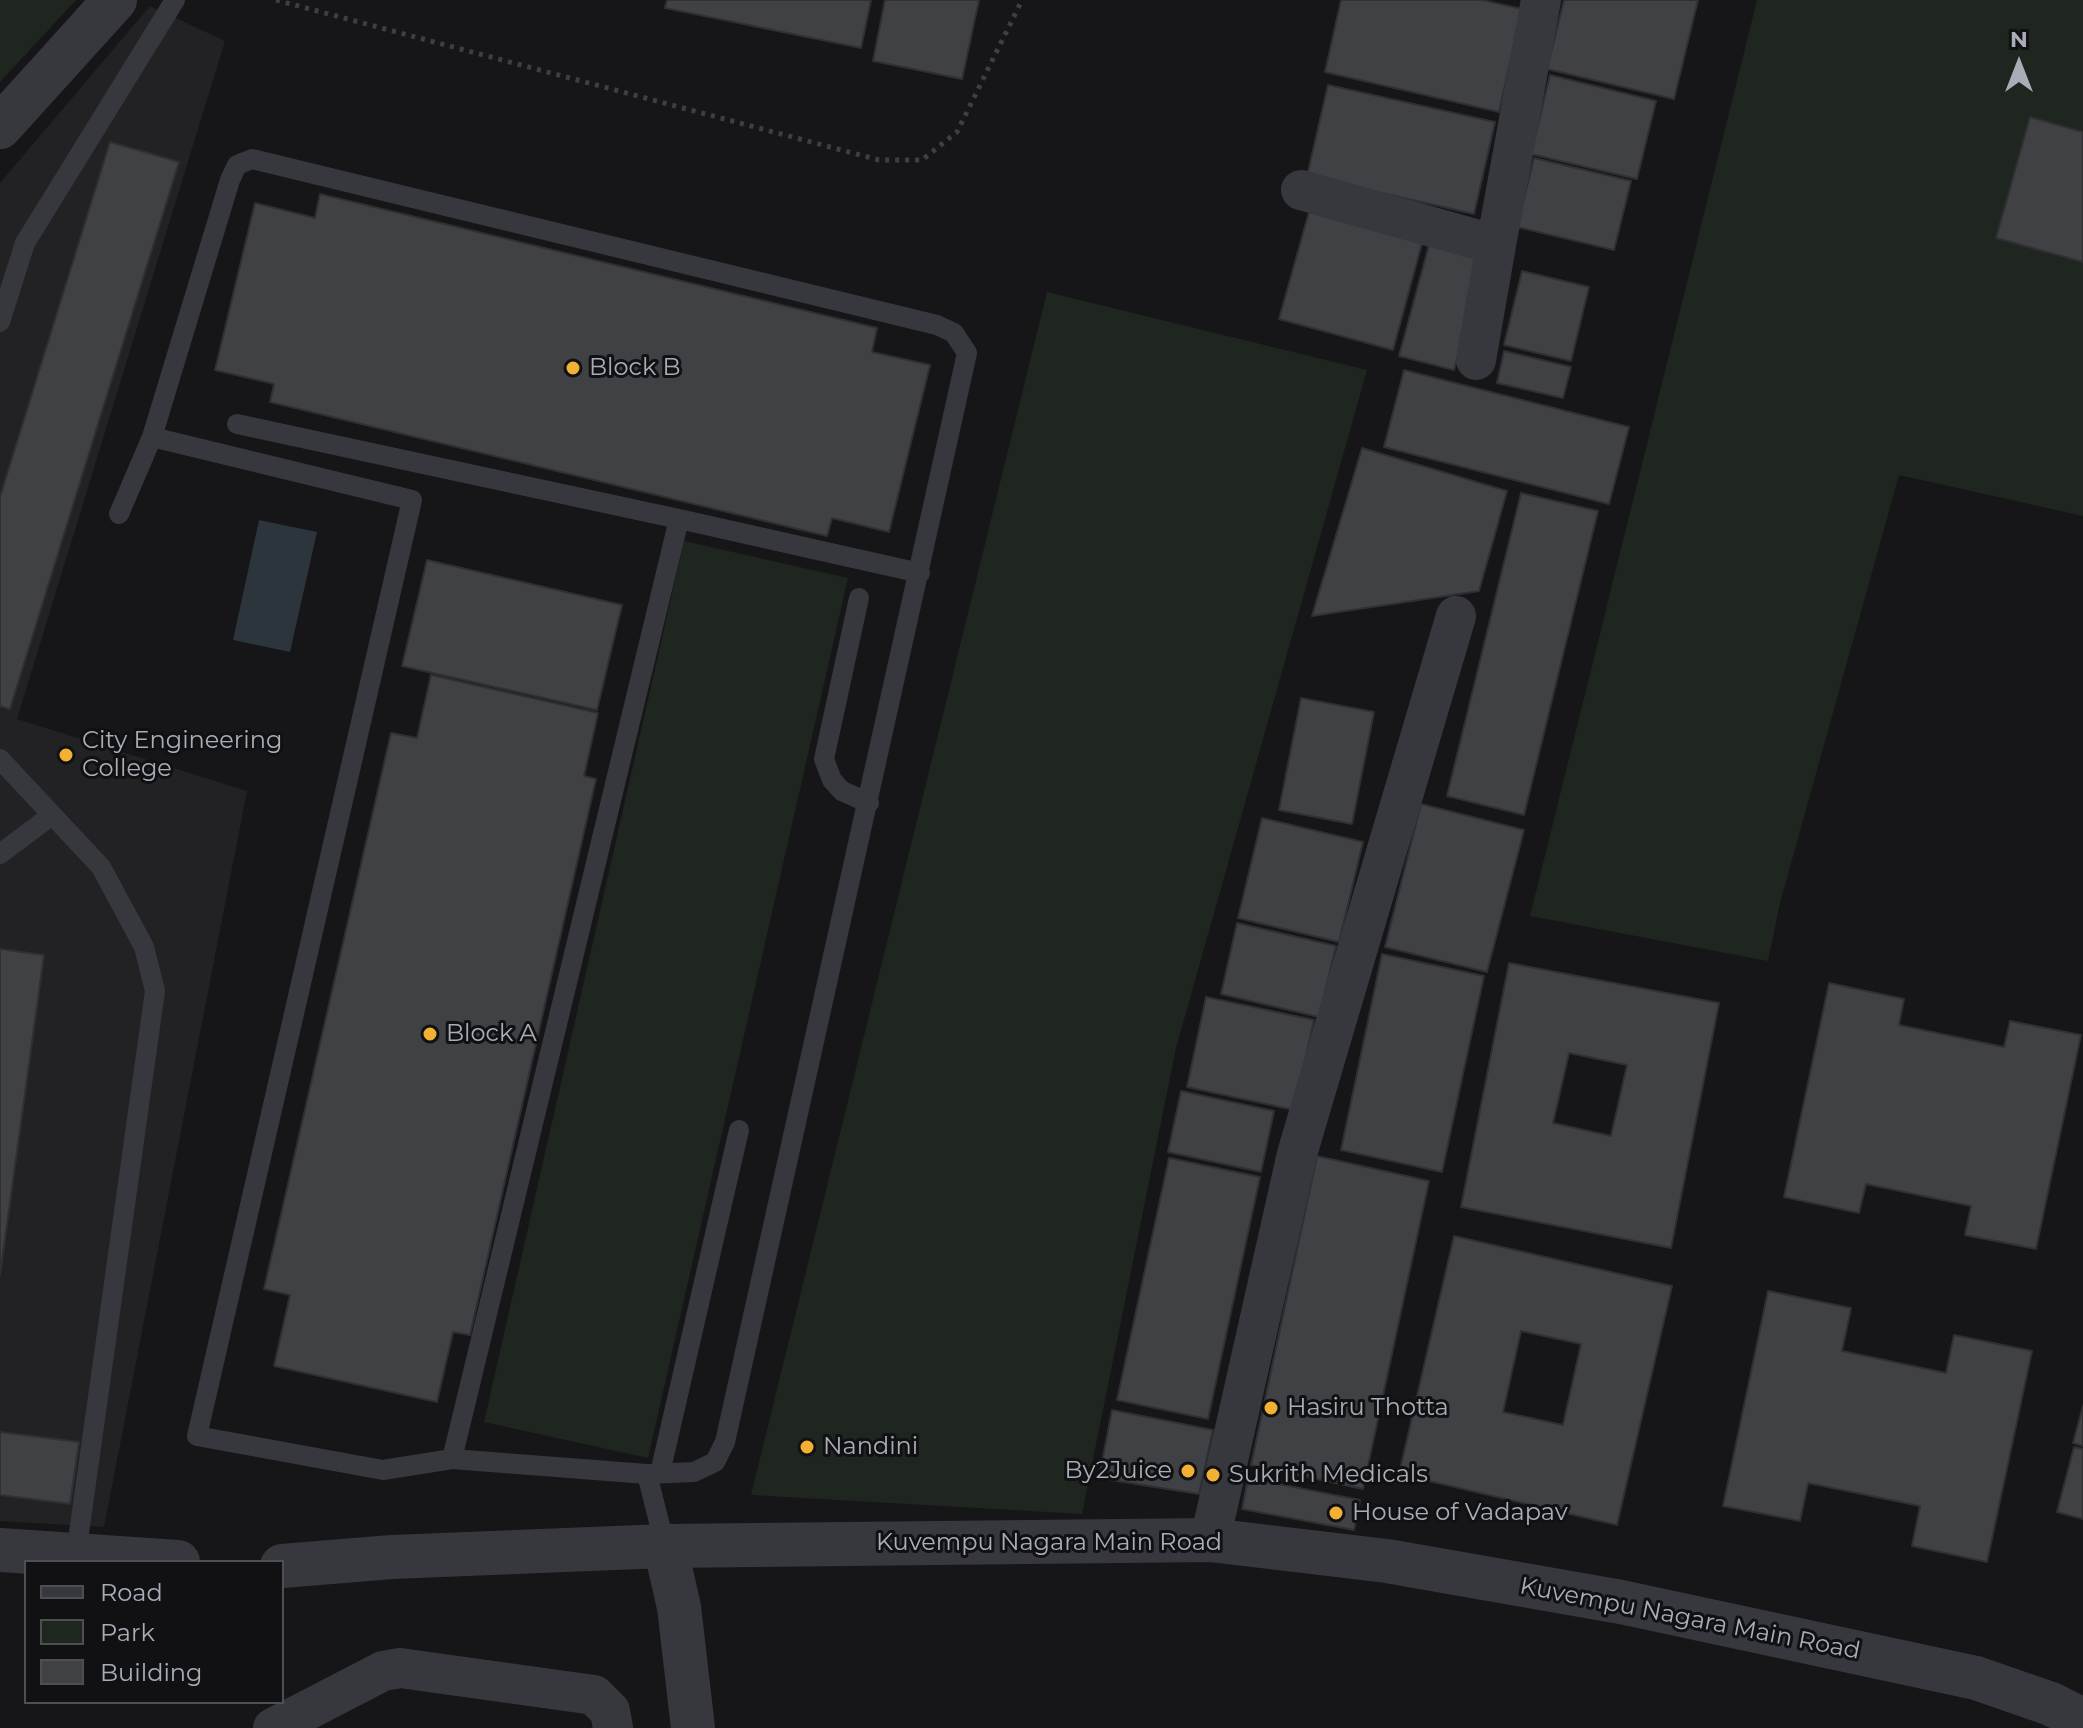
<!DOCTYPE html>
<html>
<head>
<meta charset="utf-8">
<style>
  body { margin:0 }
  #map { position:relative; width:2083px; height:1728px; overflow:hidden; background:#161618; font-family:Montserrat,sans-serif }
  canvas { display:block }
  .legend { position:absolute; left:24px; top:1560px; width:260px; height:144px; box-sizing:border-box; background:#111113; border:2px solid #4d4f55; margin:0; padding:10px 14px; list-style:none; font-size:24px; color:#a8adb8 }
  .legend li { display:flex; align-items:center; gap:16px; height:40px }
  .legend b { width:40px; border:2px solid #4d4f55 }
  .north { position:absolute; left:1979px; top:24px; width:80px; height:80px; -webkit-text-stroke:6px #111113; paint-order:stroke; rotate:0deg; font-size:22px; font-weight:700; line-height:32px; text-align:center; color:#a8adb8 }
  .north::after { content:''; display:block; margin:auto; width:28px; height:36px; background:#a8adb8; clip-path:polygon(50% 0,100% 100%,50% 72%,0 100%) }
</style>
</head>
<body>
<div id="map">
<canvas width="2083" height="1728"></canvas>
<ul class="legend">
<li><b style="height:10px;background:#37383d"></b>Road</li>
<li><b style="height:22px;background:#1e261f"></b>Park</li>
<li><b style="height:22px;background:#404145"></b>Building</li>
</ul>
<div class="north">N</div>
</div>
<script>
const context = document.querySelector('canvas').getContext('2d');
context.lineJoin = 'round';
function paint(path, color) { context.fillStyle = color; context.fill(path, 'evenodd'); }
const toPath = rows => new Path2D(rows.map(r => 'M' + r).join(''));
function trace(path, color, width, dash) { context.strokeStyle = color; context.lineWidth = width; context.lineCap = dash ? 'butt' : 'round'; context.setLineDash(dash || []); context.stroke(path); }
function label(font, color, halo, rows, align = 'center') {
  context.font = font + ' Montserrat,sans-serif'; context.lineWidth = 6; context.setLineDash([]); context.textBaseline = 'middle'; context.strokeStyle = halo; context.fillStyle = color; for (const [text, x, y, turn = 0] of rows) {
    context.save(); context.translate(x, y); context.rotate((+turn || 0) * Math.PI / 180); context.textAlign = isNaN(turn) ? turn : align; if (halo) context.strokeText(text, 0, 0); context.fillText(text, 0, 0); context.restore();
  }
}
const built = toPath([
  [150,6,225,41,17,719,247,791,104,1527,0,1521,0,183]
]);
const green = toPath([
  [0,0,76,0,0,82],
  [1757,0,2083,0,2083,516,1899,475,1780,903,1768,961,1530,916],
  [1047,292,1367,370,1176,1048,1082,1514,751,1495],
  [684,541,848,578,648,1458,484,1422]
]);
const water = toPath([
  [259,520,317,532,290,652,233,640]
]);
const building = toPath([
  [667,0,871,0,861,48,665,8,667,0],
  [885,0,979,0,962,79,873,61,885,0],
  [1341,0,1482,0,1522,9,1499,112,1325,72,1341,0],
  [1564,0,1698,0,1674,99,1547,69,1564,0],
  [1550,75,1656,101,1637,179,1531,154,1550,75],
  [1328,85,1495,122,1474,214,1307,176,1328,85],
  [2030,117,2083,132,2083,262,1996,238,2030,117],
  [110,142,179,162,10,709,0,706,0,497,110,142],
  [1534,158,1631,181,1614,250,1517,227,1534,158],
  [320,194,877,328,872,352,930,365,889,532,832,518,827,536,270,402,274,384,215,370,255,203,315,218,320,194],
  [1309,212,1422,243,1393,350,1279,319,1309,212],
  [1429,245,1484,260,1454,370,1399,356,1429,245],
  [1522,271,1589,287,1571,361,1504,345,1522,271],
  [1504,351,1571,367,1563,398,1497,383,1504,351],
  [1404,370,1629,427,1609,504,1384,447,1404,370],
  [1362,448,1507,491,1479,591,1312,616,1362,448],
  [1521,493,1598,511,1524,815,1447,796,1521,493],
  [427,560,622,605,597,710,402,666,427,560],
  [431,675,598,713,584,776,596,779,470,1335,453,1332,437,1402,274,1366,290,1295,264,1289,391,733,417,738,431,675],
  [1301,698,1374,712,1352,824,1279,810,1301,698],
  [1421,804,1524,830,1487,972,1385,947,1421,804],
  [1262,818,1363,842,1339,942,1238,918,1262,818],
  [1237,923,1336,946,1319,1017,1221,994,1237,923],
  [0,949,44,955,0,1275,0,949],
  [1382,954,1484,976,1442,1172,1341,1150,1382,954],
  [1509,963,1719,1003,1671,1248,1461,1207,1509,963],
  [1569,1053,1627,1065,1611,1136,1553,1123,1569,1053],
  [1829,983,1904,999,1899,1025,2004,1047,2010,1021,2081,1035,2036,1249,1965,1235,1971,1206,1866,1184,1859,1213,1784,1197,1829,983],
  [1206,997,1314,1020,1294,1110,1187,1087,1206,997],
  [1181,1091,1274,1111,1261,1172,1168,1152,1181,1091],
  [1317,1156,1429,1181,1363,1489,1251,1465,1317,1156],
  [1169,1158,1260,1177,1208,1419,1117,1400,1169,1158],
  [1454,1236,1672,1286,1617,1525,1399,1474,1454,1236],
  [1521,1331,1581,1344,1563,1425,1503,1412,1521,1331],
  [1768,1291,1851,1308,1842,1351,1946,1373,1954,1335,2032,1351,1987,1562,1912,1546,1920,1506,1808,1483,1800,1521,1723,1506,1768,1291],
  [2083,1406,2083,1446,2073,1443,2083,1406],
  [1112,1410,1213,1430,1199,1494,1099,1478,1112,1410],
  [0,1432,79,1442,70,1504,0,1495,0,1432],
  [2074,1447,2083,1449,2083,1519,2057,1512,2074,1447],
  [1248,1478,1360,1500,1354,1530,1242,1509,1248,1478]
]);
const path = toPath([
  [276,0,879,160,922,160,957,132,1022,0]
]);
const service = toPath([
  [0,322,25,243,175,0],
  [237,424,679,519,920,573],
  [119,514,152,437,230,180,237,165,252,159,937,325,954,333,967,353,725,1442,715,1462,694,1472,647,1474,452,1459,383,1470,197,1436,412,500,152,437],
  [859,598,824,759,832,780,842,791,869,803],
  [0,759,101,867,144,947,155,991,76,1554],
  [0,854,52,815],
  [452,1459,679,519],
  [660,1473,739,1130],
  [647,1474,665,1546]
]);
const minor = toPath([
  [1301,190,1496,245,1476,360],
  [1496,245,1541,0],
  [1210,1540,1297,1154,1456,616],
  [273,1728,383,1671,400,1668,594,1695,610,1711,613,1728]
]);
const tertiary = toPath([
  [0,127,115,0],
  [665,1546,679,1607,693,1728],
  [0,1550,178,1562],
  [282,1566,392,1557,665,1546,1210,1540,1387,1561,1621,1602,1976,1678,2051,1704,2083,1720]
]);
const markers = [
  [573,368,8,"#f2b134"],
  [66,755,8,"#f2b134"],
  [430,1034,8,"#f2b134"],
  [1271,1408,8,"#f2b134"],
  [807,1447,8,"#f2b134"],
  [1188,1471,8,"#f2b134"],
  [1213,1475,8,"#f2b134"],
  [1336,1513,8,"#f2b134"]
];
const poiNames = [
  ["Block B",589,368],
  ["City Engineering",82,741],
  ["College",82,769],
  ["Block A",446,1034],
  ["Hasiru Thotta",1287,1408],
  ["Nandini",823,1447],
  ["By2Juice",1172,1471,"right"],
  ["Sukrith Medicals",1229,1475],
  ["House of Vadapav",1352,1513]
];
const streetNames = [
  ["Kuvempu Nagara Main Road",1049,1543],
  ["Kuvempu Nagara Main Road",1690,1619,11]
];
paint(built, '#222225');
paint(green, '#1e261f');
paint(water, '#2c353c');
paint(building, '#404145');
trace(building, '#303034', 2);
trace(path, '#3d3f44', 5, [4, 6]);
trace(service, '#37383d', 20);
trace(minor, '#37383d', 40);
trace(tertiary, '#37383d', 44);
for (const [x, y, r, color] of markers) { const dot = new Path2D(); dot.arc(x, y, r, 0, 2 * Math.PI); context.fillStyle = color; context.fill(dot); trace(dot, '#111113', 3); }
label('24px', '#a8adb8', '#111113', poiNames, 'left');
label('24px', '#a8adb8', '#111113', streetNames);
</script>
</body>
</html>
